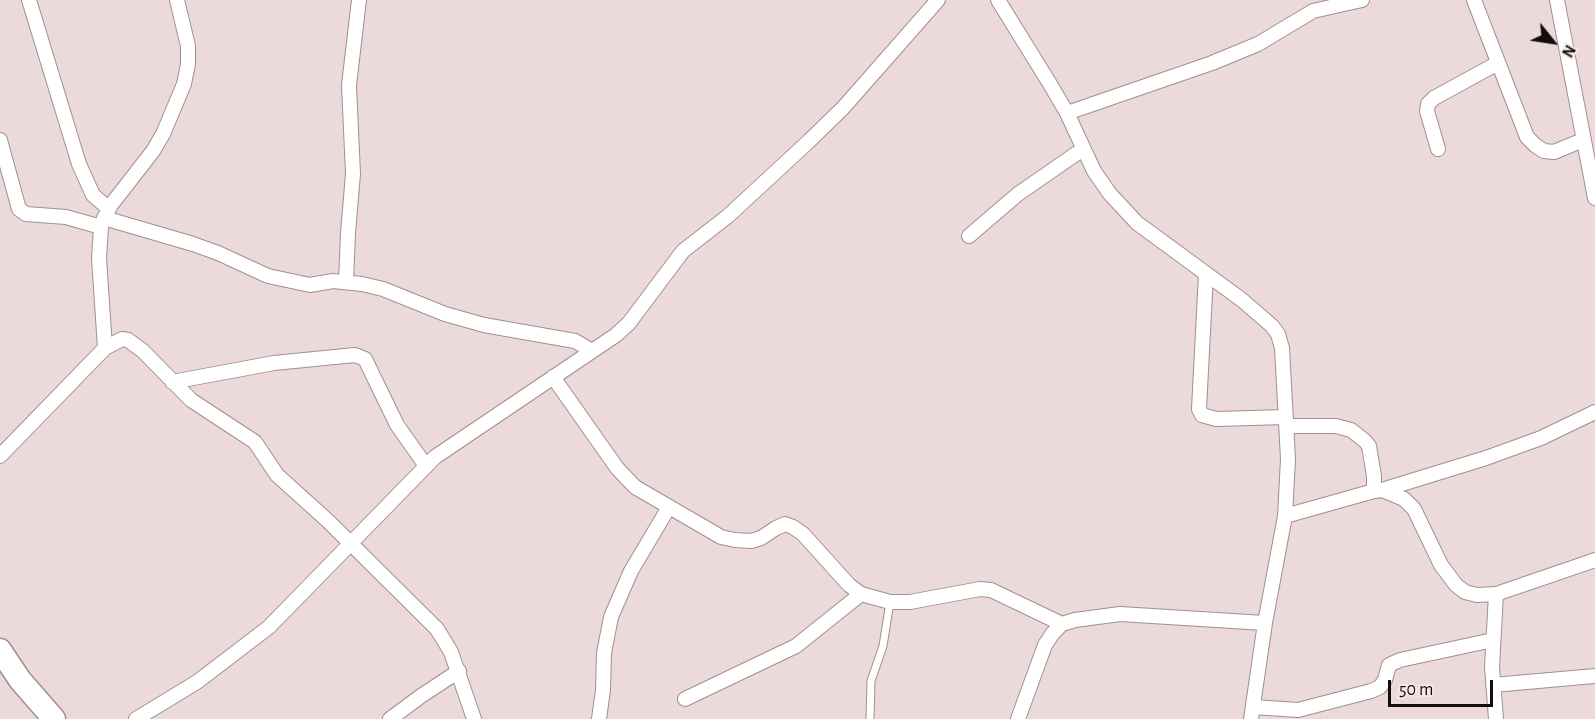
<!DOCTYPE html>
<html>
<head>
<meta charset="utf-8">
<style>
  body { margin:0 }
  #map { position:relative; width:1595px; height:719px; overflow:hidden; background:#ecd9da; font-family:"Alegreya Sans",sans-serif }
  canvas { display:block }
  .north { position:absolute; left:1523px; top:12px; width:60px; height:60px; -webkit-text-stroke:4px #fae6e7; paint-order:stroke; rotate:120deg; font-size:16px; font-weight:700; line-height:24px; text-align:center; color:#140d0e }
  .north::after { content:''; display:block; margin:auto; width:21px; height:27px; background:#140d0e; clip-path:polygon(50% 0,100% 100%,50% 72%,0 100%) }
  .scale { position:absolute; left:1388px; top:680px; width:105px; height:27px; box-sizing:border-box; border:3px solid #140d0e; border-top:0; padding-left:8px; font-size:18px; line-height:21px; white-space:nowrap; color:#140d0e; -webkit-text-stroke:4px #fae6e7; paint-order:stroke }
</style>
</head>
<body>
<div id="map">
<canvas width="1595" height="719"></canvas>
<div class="north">N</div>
<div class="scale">50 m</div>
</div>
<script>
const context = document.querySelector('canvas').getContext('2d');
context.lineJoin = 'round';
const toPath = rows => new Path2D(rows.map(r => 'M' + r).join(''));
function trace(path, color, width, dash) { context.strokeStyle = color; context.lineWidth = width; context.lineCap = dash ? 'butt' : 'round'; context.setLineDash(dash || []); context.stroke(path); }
const service = toPath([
  [870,719,871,681,883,646,890,602]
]);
const minor = toPath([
  [29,0,79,164,93,195,109,209],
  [998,0,1050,84,1067,113,1094,171,1110,194,1137,223,1242,300,1272,326,1278,334,1282,348,1288,459,1285,516,1265,623,1251,719],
  [1474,0,1527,137,1536,146,1544,151,1554,152,1583,140],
  [1557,0,1595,198],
  [1067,113,1212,63,1258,44,1313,11,1362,0],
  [0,140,19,209,26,214,66,217,101,227],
  [1438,149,1427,111,1428,104,1434,98,1498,63],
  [104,218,193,244,218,253,268,276,310,285,333,281,362,284,383,289,445,314,484,325,575,341,592,351],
  [969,236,1018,194,1083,149],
  [1206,274,1199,409,1202,415,1216,419,1286,417],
  [346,282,348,233,353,174,349,85,359,0],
  [105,348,99,258,101,227,104,218,111,205,153,151,163,134,184,84,188,64,188,46,177,0],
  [553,377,617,468,635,487,721,537,735,540,751,541,761,538,776,528,785,524,793,527,803,534,849,585,861,594,890,602,910,602,980,589,991,590,1062,624],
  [172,382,274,363,355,355,365,359,397,425,426,466],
  [1286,426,1336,426,1351,430,1365,441,1369,446,1374,476,1374,491],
  [0,456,105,348,122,339,128,340,143,351,191,400,255,442,277,475,328,521,437,629,451,652,474,719],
  [1382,490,1486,458,1541,438,1595,412],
  [1285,516,1374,491,1382,490,1392,494,1404,499,1414,509,1441,565,1456,585,1465,592,1477,595,1496,594,1595,560],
  [1493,685,1595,676],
  [685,699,796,646,861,594],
  [1253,707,1298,710,1371,691,1380,687,1385,680,1389,665,1400,660,1493,640],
  [136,719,197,682,269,627,435,457,616,335,629,323,683,251,728,216,808,142,843,108,938,0],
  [390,719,421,696,459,671],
  [599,719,603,690,604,653,611,617,631,571,669,507],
  [1018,719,1045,645,1053,633,1062,624,1075,620,1120,614,1265,623],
  [1496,719,1492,667,1496,594]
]);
const trunk = toPath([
  [0,650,20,680,54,719]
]);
trace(service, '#a18f90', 9);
trace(minor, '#a18f90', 16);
trace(trunk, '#a18f90', 25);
trace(service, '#fff', 7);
trace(minor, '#fff', 14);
trace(trunk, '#fff', 22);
</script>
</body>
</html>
